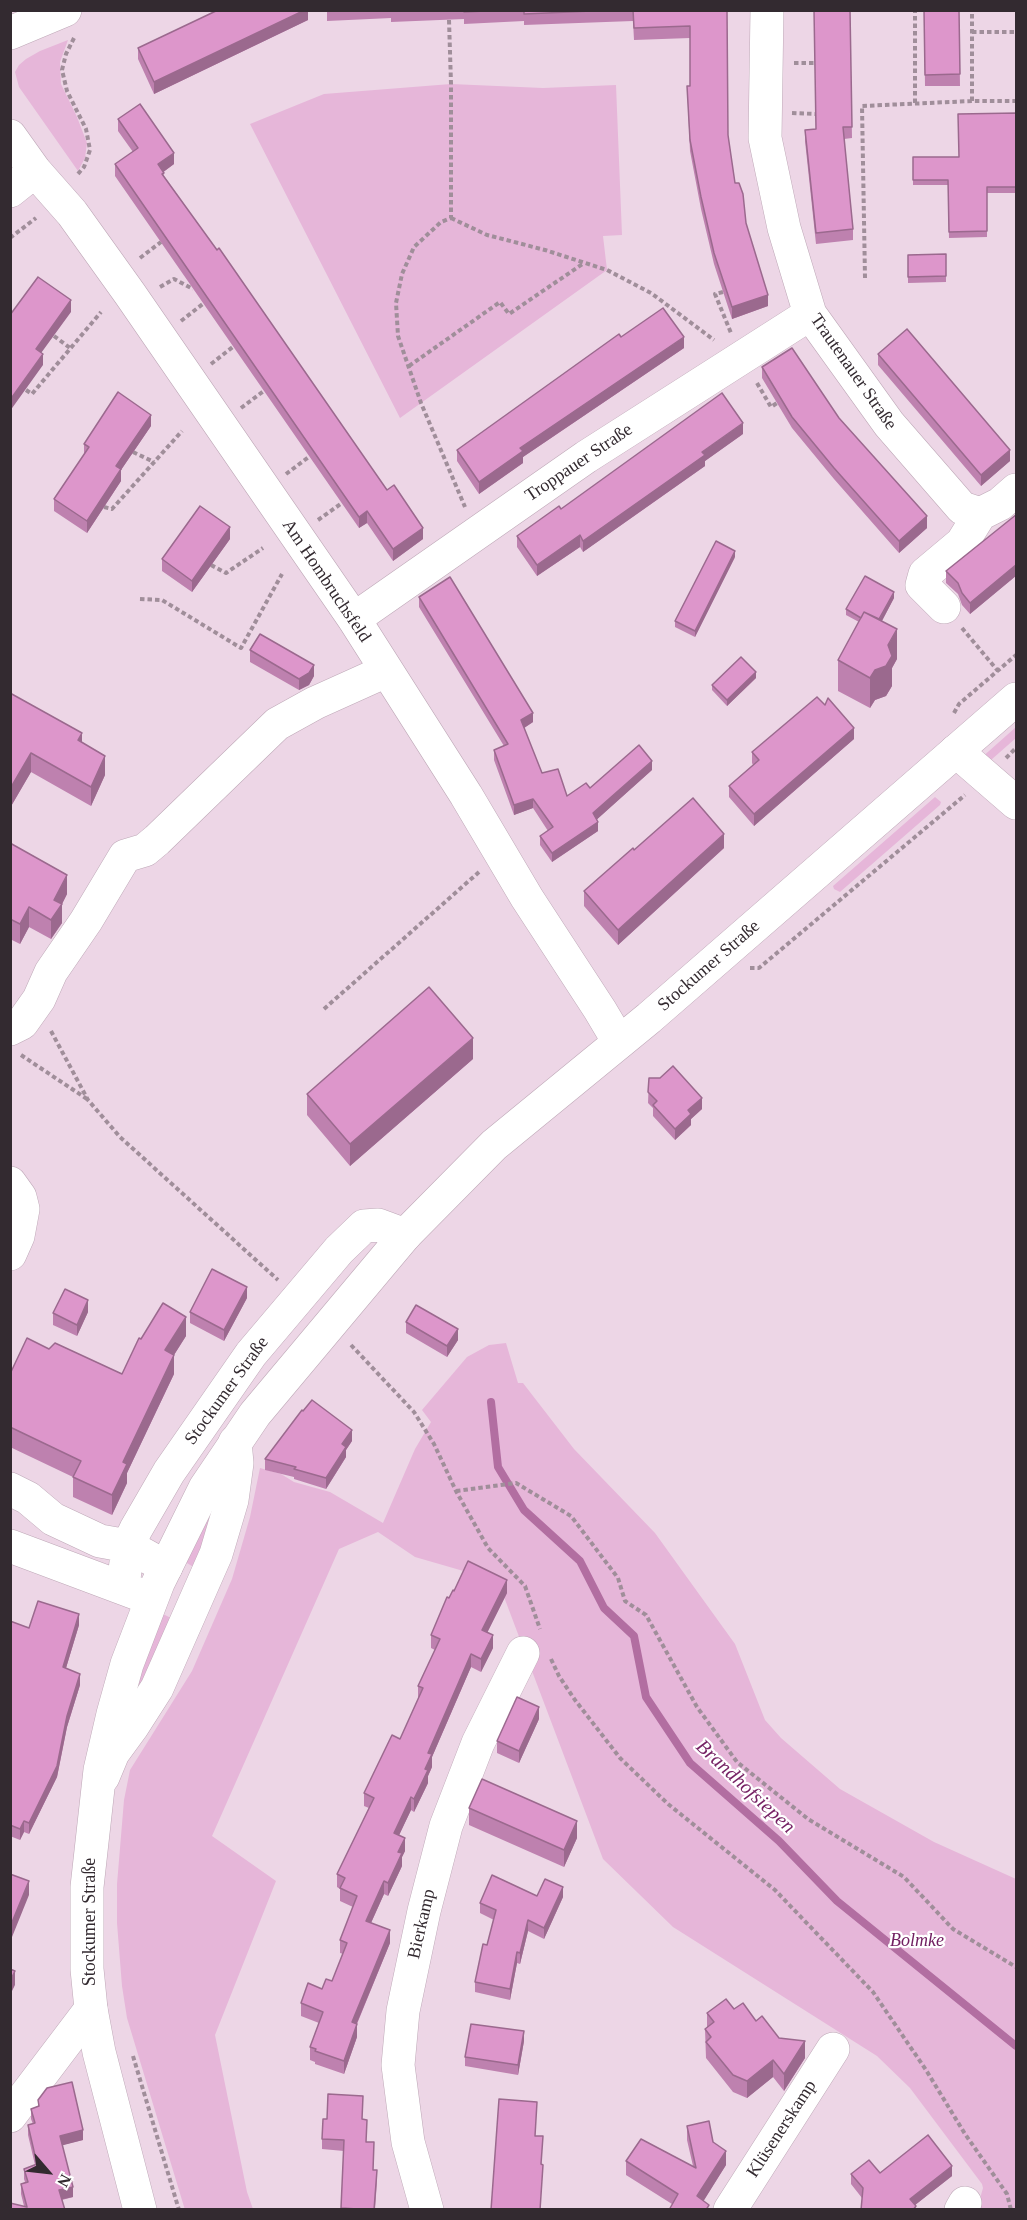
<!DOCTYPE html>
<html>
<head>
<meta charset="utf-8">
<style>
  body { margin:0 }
  #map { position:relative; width:1027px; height:2220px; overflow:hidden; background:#edd6e6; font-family:Georgia,serif }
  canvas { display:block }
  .frame { position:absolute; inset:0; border:12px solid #332a30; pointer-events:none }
  .north { position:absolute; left:18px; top:2142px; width:60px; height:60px; -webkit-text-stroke:4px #fff; paint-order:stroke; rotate:118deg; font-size:16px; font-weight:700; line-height:24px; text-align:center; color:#332a30 }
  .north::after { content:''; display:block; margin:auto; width:21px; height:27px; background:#332a30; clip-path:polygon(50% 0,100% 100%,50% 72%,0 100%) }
</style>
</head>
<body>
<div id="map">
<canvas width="1027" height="2220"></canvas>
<div class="frame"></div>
<div class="north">N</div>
</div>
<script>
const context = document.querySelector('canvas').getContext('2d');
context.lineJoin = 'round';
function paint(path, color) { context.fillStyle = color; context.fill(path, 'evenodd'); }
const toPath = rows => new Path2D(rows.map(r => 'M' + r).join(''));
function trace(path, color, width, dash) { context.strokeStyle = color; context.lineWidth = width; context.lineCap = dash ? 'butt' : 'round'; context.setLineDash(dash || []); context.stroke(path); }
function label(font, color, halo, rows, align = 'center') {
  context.font = font + ' Georgia,serif'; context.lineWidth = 4.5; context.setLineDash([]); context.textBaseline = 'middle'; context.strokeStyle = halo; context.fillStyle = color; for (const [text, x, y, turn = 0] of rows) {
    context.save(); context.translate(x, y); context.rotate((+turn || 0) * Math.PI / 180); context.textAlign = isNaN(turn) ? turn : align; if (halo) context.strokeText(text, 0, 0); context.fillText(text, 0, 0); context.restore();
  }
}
const green = toPath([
  [68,40,60,62,61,84,77,117,87,143,85,158,78,171,19,87,15,72,19,65,26,59,40,51],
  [451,84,543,88,616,85,622,235,603,236,607,270,400,418,250,124,324,94],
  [1016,727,1016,738,983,767,980,759],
  [935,797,941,802,940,805,840,892,834,889,833,886],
  [506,1343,518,1383,523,1383,574,1449,655,1533,735,1644,765,1720,781,1738,840,1789,934,1842,1016,1879,1016,2209,977,2209,983,2188,982,2184,910,2088,877,2056,673,1927,603,1859,498,1581,415,1557,378,1532,339,1549,212,1836,276,1881,215,2035,247,2192,253,2209,185,2210,127,2018,122,1986,117,1923,117,1884,124,1800,130,1770,192,1671,232,1579,250,1517,260,1468,281,1474,294,1482,330,1492,383,1523,415,1449,431,1422,422,1410,467,1357,489,1345],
  [215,1506,195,1568,187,1563,187,1558],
  [163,1614,173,1619,139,1703,133,1686]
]);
const stream = toPath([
  [491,1402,498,1467,524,1510,580,1561,604,1608,634,1636,646,1697,690,1763,779,1841,837,1901,1016,2046]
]);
const path = toPath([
  [449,20,451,84,451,218,441,222,414,247,402,274,396,303,398,336,421,403,465,507],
  [972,32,1016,32],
  [74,38,66,54,62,70,67,91,86,129,90,150,84,167,77,175],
  [794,63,815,63],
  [972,101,972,10],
  [915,103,915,10],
  [792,113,816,114],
  [451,218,487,235,545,250,607,270,651,293,714,340],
  [10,238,36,218],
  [140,258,161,242],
  [865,278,862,106,972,101,1016,101],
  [160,287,174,279,193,289],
  [723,292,715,294,731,333],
  [181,321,204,303],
  [54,336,70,348],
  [211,364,234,346],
  [409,366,500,302,509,314,584,263],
  [757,383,771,407,777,403],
  [26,390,32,394,101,312],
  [241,408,265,390],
  [133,452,154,462],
  [286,474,310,456],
  [104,507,112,509,182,431],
  [318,520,342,503],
  [211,565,226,573,263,548],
  [140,599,162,600,241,648,282,574],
  [962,628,998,671],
  [954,713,959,704,1016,655],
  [1006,758,1016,748],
  [750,968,759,968,965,795],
  [324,1009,479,872],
  [51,1031,88,1100,120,1137,278,1280],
  [21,1055,87,1099],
  [351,1345,414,1412,434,1444,456,1491,488,1548,525,1586,540,1629],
  [456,1491,516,1483,571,1516,618,1578,625,1601,646,1615,697,1707,737,1762,808,1819,904,1877,953,1929,1016,1967],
  [551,1659,559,1676,575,1700,620,1758,668,1804,775,1890,873,1992,926,2070,965,2134,1007,2194,1011,2210],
  [133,2056,179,2210]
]);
const minor = toPath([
  [767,10,765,138,784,228,810,314,889,424,962,508,980,514,1000,504,1016,490],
  [10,33,65,10],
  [10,136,35,171,72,213,130,294,354,619,466,795,527,898,600,1010,619,1042],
  [10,191,35,171],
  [944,607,922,585,925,574,962,543,980,514],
  [354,619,586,457,810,314],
  [956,751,1016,803],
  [10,1029,22,1023,39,999,51,972,86,921,125,856,145,850,157,840,277,724,315,703,386,671],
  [10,1183,20,1197,23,1209,18,1236,10,1254],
  [10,1489,28,1498,53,1519,100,1541,128,1546,166,1567],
  [10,1546,141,1595],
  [123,1587,128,1546,136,1529,169,1472,251,1354,339,1250,364,1226,378,1225,405,1235],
  [103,1777,113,1753,132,1727,157,1688,216,1554,232,1500,237,1463,235,1442],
  [10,2116,91,2009],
  [427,2210,408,2142,398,2065,403,2011,424,1911,446,1826,478,1743,523,1653],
  [730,2210,833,2049],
  [961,2210,965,2203]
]);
const major = toPath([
  [140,2210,99,2052,91,2009,87,1969,87,1887,100,1770,113,1714,127,1664,158,1583,205,1488,255,1414,405,1235,494,1145,649,1018,1016,699]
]);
const wall = toPath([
  [308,10,308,20,154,94,138,59,138,48],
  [327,10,727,10,728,135,735,183,768,306,732,319,714,264,701,209,690,151,687,86,690,86,690,38,634,40,633,21,524,25,524,21,464,24,464,19,391,22,391,18,327,21],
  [850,10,852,138,844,139,853,229,853,240,816,244,805,141,805,130,816,129],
  [924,10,959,10,960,86,925,86],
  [1017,113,1017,193,987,193,987,237,949,238,948,185,913,185,913,157,959,157],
  [118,119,174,164,163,172,164,176,387,490,423,539,393,561,367,523,359,528,115,176,115,164,133,152,118,131],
  [946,254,946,282,908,283,908,255],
  [621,337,684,348,523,457,523,463,479,494,457,461,457,450],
  [878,354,1010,461,981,486,878,365],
  [762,367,839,418,927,528,899,553,834,479,792,428,762,378],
  [151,426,121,470,121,481,87,533,54,511,54,499,84,455,84,444],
  [743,434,705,461,705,466,583,552,580,547,537,576,517,547,517,536,561,509],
  [1017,514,1017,575,970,614,962,605,958,594,946,583,946,571],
  [230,539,192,592,162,571,162,559],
  [735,557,695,637,675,627,675,621],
  [419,597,533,722,524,728,542,773,567,796,590,788,652,770,597,819,598,831,552,862,540,845,540,836,548,831,533,808,514,815,494,760,494,750,504,746,419,607],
  [894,598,882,621,897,659,892,668,892,686,886,696,875,700,870,708,838,691,838,660,859,622,846,615,846,609],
  [250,650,314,676,309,685,299,690,250,662],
  [756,678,727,706,712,690,712,685],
  [10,693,82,743,105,775,91,806,31,772,10,808],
  [854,739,754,826,729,797,729,786,753,765,752,763,752,752],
  [10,843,67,894,62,904,62,923,51,939,29,927,20,944,10,939],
  [724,848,618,945,584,906,584,891,634,850],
  [473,1059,350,1166,307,1115,307,1094],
  [649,1078,702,1109,691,1119,691,1125,675,1140,653,1116,653,1108,648,1103],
  [247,1298,224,1341,190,1323,190,1312],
  [88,1312,77,1336,53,1325,53,1313],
  [406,1322,458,1340,447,1357,406,1333],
  [186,1336,174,1355,174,1374,127,1473,127,1483,112,1515,73,1497,73,1477,10,1447,10,1374,49,1349,122,1374,141,1339],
  [352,1441,346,1450,346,1457,326,1489,294,1479,294,1477,265,1470,265,1459],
  [454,1591,507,1593,487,1633,493,1648,481,1672,471,1667,432,1757,432,1767,428,1776,428,1783,414,1812,411,1810,399,1835,405,1851,402,1857,402,1866,388,1896,384,1894,371,1923,390,1943,357,2024,357,2037,344,2074,315,2064,315,2062,310,2060,310,2047,319,2023,301,2016,301,2003,322,1989,332,1981,343,1954,340,1953,340,1940,353,1907,340,1901,340,1889,337,1887,337,1874,369,1808,364,1806,364,1793,400,1739,418,1699,418,1686,435,1650,431,1648,431,1635,449,1598],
  [10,1621,29,1628,79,1625,66,1668,80,1685,67,1727,57,1777,29,1834,24,1832,20,1840,10,1836],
  [539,1719,519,1763,497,1753,497,1741],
  [469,1808,577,1838,564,1867,469,1825],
  [537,1896,563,1897,544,1939,528,1931,520,1964,517,1963,510,2000,475,1992,475,1982,487,1945,494,1920,480,1913,480,1903],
  [734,2009,756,2021,805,2058,784,2091,773,2077,747,2098,733,2092,706,2058,705,2029,707,2028,707,2013],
  [524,2041,518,2075,465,2066,465,2057],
  [38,2100,83,2140,62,2145,73,2197,62,2200,64,2210,24,2206,21,2194,21,2184,25,2182,24,2179,24,2169,35,2165,28,2135,28,2125,33,2124,31,2119,31,2109,38,2106],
  [362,2119,366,2142,374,2153,373,2170,377,2181,375,2210,341,2210,344,2151,322,2149,322,2139],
  [687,2126,713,2142,726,2165,703,2201,709,2210,672,2204,626,2175,626,2161,693,2166,687,2140],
  [880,2173,952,2176,915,2205,916,2210,862,2198,851,2184,851,2174]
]);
const shadedWall = toPath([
  [305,10,308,10,308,20,154,94,154,82],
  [174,153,174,164,158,176,158,164],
  [768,295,768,306,732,319,732,307],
  [71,300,71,312,36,360,36,349],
  [684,337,684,348,523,457,523,463,479,494,479,482,520,448],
  [43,354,43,365,10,411,10,400],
  [151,415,151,426,121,470,121,481,87,533,87,521,116,466],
  [743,423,743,434,705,461,705,466,583,552,583,541,702,452],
  [1010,450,1010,461,981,486,981,475],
  [367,511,367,523,359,528,359,517],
  [927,516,927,528,899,553,899,541],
  [230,527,230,539,192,592,192,581],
  [423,528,423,539,393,561,393,549],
  [580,535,580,547,537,576,537,565],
  [735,551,735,557,695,637,695,631],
  [1017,564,1017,575,970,614,970,603],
  [894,592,894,598,876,632,876,626],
  [897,629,897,659,892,668,892,686,886,696,875,700,870,708,870,678],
  [314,665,314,676,309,685,299,690,299,679],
  [756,672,756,678,727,706,727,700],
  [533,713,533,722,521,730,521,720],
  [854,728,854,739,754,826,754,814],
  [82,733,82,752,78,740],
  [31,753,31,772,10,808,10,789],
  [105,756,105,775,91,806,91,787],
  [652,761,652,770,593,823,593,813],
  [533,799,533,808,514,815,514,805],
  [598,822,598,831,552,862,552,853],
  [724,834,724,848,618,945,618,930],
  [67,875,67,894,62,904,62,923,51,939,51,920,54,900],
  [29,907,29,927,20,944,20,924],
  [473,1038,473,1059,350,1166,350,1144],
  [702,1098,702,1109,691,1119,691,1125,675,1140,675,1129,688,1110],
  [247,1287,247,1298,224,1341,224,1330],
  [88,1300,88,1312,77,1336,77,1325],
  [186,1317,186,1336,174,1355,174,1374,127,1473,127,1483,112,1515,112,1495,123,1462,165,1350],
  [458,1329,458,1340,447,1357,447,1346],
  [352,1430,352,1441,346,1450,346,1457,326,1489,326,1478,342,1444],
  [507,1580,507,1593,482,1643,482,1630],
  [79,1614,79,1625,63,1678,63,1667],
  [493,1635,493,1648,481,1672,481,1659],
  [471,1654,471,1667,432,1757,432,1767,428,1776,428,1783,414,1812,414,1799,425,1769,428,1753],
  [80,1674,80,1685,67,1727,57,1777,29,1834,29,1823],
  [539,1707,539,1719,519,1763,519,1751],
  [411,1797,411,1810,394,1846,394,1833],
  [24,1821,24,1832,20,1840,20,1829],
  [577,1821,577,1838,564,1867,564,1850],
  [405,1838,405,1851,402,1857,402,1866,388,1896,388,1883,398,1852],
  [29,1881,29,1895,10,1942,10,1927],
  [384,1881,384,1894,366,1934,366,1921],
  [563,1887,563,1897,544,1939,544,1928],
  [528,1920,528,1931,520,1964,520,1953],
  [390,1930,390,1943,352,2035,352,2022],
  [517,1952,517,1963,510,2000,510,1989],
  [15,1971,15,1985,10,1995,10,1981],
  [357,2024,357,2037,344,2074,344,2061],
  [524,2031,524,2041,518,2075,518,2065],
  [805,2041,805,2058,784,2091,784,2074],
  [773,2060,773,2077,747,2098,747,2081],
  [83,2130,83,2140,60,2146,60,2136],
  [726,2151,726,2165,698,2210,697,2196],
  [952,2166,952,2176,910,2209,910,2199],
  [73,2187,73,2197,59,2200,59,2190]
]);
const building = toPath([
  [218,10,305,10,154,82,138,48,218,10],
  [464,10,507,10,464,12,464,10],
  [524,10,614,10,524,14,524,10],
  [633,10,727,10,728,135,735,183,739,183,743,194,746,223,768,295,732,307,714,253,701,197,690,140,687,86,690,86,690,26,634,28,633,10],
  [814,10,850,10,852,127,843,127,853,229,816,233,805,130,816,129,814,10],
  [924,10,959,10,960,74,925,75,924,10],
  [140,104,174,153,158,164,164,173,162,174,217,250,219,248,387,490,394,485,423,528,393,549,367,511,359,517,115,164,138,148,118,119,140,104],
  [1017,113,1017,187,987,187,987,231,949,232,948,180,913,180,913,157,959,157,958,114,1017,113],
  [946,254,946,276,908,277,908,255,946,254],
  [38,277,71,300,36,349,43,354,10,400,10,333,11,331,10,331,10,315,38,277],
  [663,308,684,337,520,448,523,451,479,482,457,450,619,334,621,337,663,308],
  [907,329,1010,450,981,475,878,354,907,329],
  [792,348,839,418,927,516,899,541,834,468,792,417,762,367,792,348],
  [118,392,151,415,116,466,121,469,87,521,54,499,89,447,84,444,118,392],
  [722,393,743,423,702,452,705,455,583,541,580,535,537,565,517,536,559,506,561,509,722,393],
  [200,506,230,527,192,581,162,559,200,506],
  [1017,514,1017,564,970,603,962,593,958,583,946,571,1017,514],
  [716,541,735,551,695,631,675,621,716,541],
  [865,576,894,592,879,619,864,612,861,618,846,609,865,576],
  [450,577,533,713,521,720,542,773,558,769,567,796,586,783,590,788,639,745,652,761,593,813,598,822,552,853,540,836,553,827,533,799,514,805,494,750,508,744,419,597,450,577],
  [864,612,897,629,888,645,892,656,886,666,875,670,870,678,838,660,864,612],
  [260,634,314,665,309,673,299,679,250,650,260,634],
  [741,657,756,672,727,700,712,685,741,657],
  [10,693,82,733,78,740,105,756,91,787,31,753,10,789,10,693],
  [817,697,825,705,828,698,854,728,754,814,729,786,759,760,752,752,817,697],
  [693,798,724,834,618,930,584,891,633,848,634,850,693,798],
  [10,843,67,875,54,900,62,904,51,920,29,907,20,924,10,919,10,843],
  [429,987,473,1038,350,1144,307,1094,429,987],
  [673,1066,702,1098,688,1110,691,1114,675,1129,653,1105,657,1101,648,1092,649,1078,660,1078,673,1066],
  [212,1269,247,1287,224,1330,190,1312,212,1269],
  [65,1289,88,1300,77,1325,53,1313,65,1289],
  [163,1303,186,1317,165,1350,174,1355,123,1462,127,1464,112,1495,73,1477,81,1461,10,1427,10,1374,27,1338,49,1349,55,1343,122,1374,139,1338,141,1339,163,1303],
  [416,1305,458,1329,447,1346,406,1322,416,1305],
  [312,1400,352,1430,342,1444,346,1447,326,1478,294,1469,296,1467,265,1459,302,1410,303,1411,312,1400],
  [468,1561,507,1580,482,1630,493,1635,481,1659,471,1654,428,1753,432,1754,425,1769,428,1770,414,1799,411,1797,394,1833,405,1838,398,1852,402,1853,388,1883,384,1881,366,1921,390,1930,352,2022,357,2024,344,2061,315,2051,316,2049,310,2047,323,2012,301,2003,308,1983,322,1989,326,1979,332,1981,347,1943,340,1940,357,1896,340,1888,345,1878,337,1874,374,1798,364,1793,392,1735,400,1739,423,1688,418,1686,440,1639,431,1635,447,1597,449,1598,453,1590,454,1591,468,1561],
  [38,1601,79,1614,63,1667,80,1674,67,1716,57,1766,29,1823,24,1821,20,1829,10,1825,10,1621,29,1628,38,1601],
  [517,1697,539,1707,519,1751,497,1741,517,1697],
  [482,1779,577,1821,564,1850,469,1808,482,1779],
  [10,1874,29,1881,10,1927,10,1874],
  [492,1875,537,1896,545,1879,563,1887,544,1928,528,1920,520,1953,517,1952,510,1989,475,1982,483,1944,487,1945,496,1910,480,1903,492,1875],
  [10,1969,15,1971,10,1981,10,1969],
  [726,1999,734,2009,743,2003,756,2021,762,2016,779,2038,805,2041,784,2074,773,2060,747,2081,733,2075,706,2042,711,2037,705,2029,714,2022,707,2013,726,1999],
  [471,2024,524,2031,518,2065,465,2057,471,2024],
  [72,2082,83,2130,60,2136,73,2187,59,2190,65,2210,10,2210,10,2203,27,2207,21,2184,28,2182,24,2169,37,2164,28,2125,35,2123,31,2109,39,2106,38,2100,47,2088,72,2082],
  [328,2094,363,2096,362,2119,367,2120,366,2142,374,2142,373,2170,377,2170,374,2210,341,2208,344,2140,322,2139,323,2119,327,2119,328,2094],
  [499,2099,537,2102,535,2136,543,2136,541,2164,543,2165,540,2210,491,2210,499,2099],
  [709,2121,713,2142,726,2151,697,2196,709,2205,706,2210,669,2210,678,2194,626,2161,641,2139,696,2168,687,2126,709,2121],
  [928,2135,952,2166,910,2199,916,2206,913,2210,861,2210,863,2188,851,2174,869,2160,880,2173,928,2135]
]);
const streetNames = [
  ["Trautenauer Straße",853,372,55],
  ["Troppauer Straße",579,463,-34],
  ["Am Hombruchsfeld",326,581,56],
  ["Stockumer Straße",709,966,-41],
  ["Stockumer Straße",227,1391,-54],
  ["Stockumer Straße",90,1922,-90],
  ["Bierkamp",422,1924,-77],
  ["Klüsenerskamp",782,2129,-57]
];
const parkNames = [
  ["Bolmke",917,1941]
];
const waterNames = [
  ["Brandhofsiepen",745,1787,43]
];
paint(green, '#e6b6d9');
trace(stream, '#b26ea1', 8);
trace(minor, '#bea8b7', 34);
trace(major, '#bea8b7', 34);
trace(path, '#a08e9a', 4, [4.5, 3]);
trace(minor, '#fff', 33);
trace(major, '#fff', 33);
paint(wall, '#be81af');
paint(shadedWall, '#9b698e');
paint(building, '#dd96cb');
trace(building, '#9b698e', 1.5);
label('18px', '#332a30', '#fff', streetNames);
label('italic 18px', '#722062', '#fff', parkNames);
label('italic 20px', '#772466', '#fff', waterNames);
</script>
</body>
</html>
